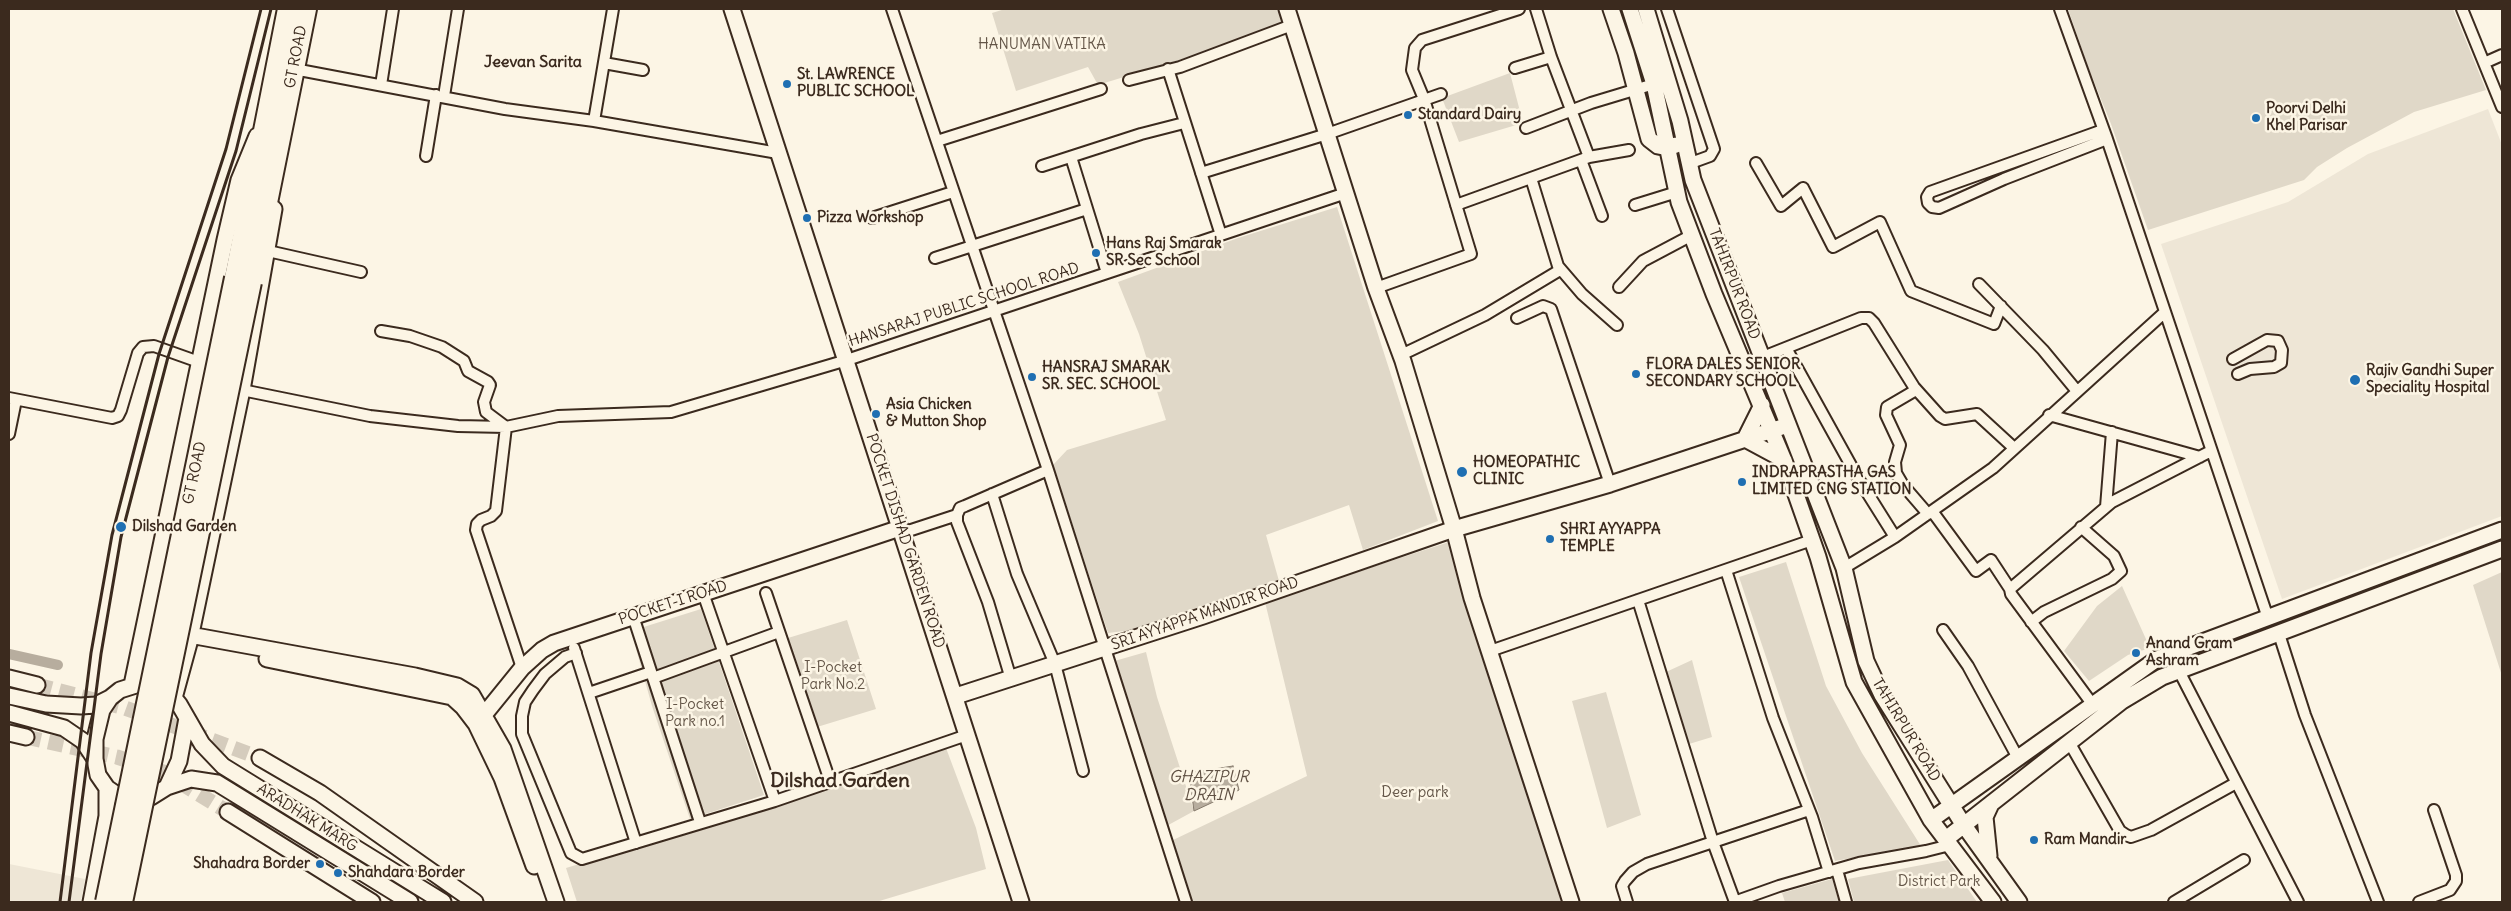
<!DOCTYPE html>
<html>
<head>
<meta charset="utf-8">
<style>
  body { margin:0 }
  #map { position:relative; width:2511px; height:911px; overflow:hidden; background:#fcf5e5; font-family:Delius,sans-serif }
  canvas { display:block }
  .frame { position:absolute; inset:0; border:10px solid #3b2a1e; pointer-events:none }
</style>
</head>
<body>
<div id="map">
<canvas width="2511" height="911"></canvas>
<div class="frame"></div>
</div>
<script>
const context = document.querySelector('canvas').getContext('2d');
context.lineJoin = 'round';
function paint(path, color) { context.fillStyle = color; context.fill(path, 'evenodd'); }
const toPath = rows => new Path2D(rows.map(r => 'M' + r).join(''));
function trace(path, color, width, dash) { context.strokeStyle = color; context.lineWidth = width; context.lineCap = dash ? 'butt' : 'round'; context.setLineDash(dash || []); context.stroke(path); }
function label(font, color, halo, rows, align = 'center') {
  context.font = font + ' Delius,sans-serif'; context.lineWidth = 5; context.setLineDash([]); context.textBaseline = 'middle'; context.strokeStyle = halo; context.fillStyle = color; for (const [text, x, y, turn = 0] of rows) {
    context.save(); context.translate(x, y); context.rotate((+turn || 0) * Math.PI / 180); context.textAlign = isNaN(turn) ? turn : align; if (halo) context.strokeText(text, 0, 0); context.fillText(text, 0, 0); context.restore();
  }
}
const built = toPath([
  [2488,109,2502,145,2502,516,2282,599,2161,244,2288,202,2368,154],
  [9,864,85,879,81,902,9,902]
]);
const green = toPath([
  [1005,9,1286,9,1292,25,1098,85,1088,67,1016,91,992,13],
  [2068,9,2453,9,2486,90,2414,112,2347,148,2317,167,2304,180,2148,230,2111,124,2088,67],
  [1510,73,1523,123,1459,142,1442,98],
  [1337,207,1438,521,1363,550,1349,505,1266,535,1279,581,1133,630,1108,633,1053,465,1067,450,1166,420,1139,334,1118,282,1238,238],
  [1452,541,1563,902,1183,902,1171,841,1307,776,1265,602],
  [1786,562,1826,686,1862,753,1921,846,1835,861,1739,577],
  [2502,572,2502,676,2473,585],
  [2122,586,2150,648,2128,655,2089,681,2064,651,2097,606],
  [701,609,764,795,690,819,652,706,631,631],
  [847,620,876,709,817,727,788,638],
  [1146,652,1157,697,1194,811,1161,829,1104,664],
  [1692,660,1712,737,1689,744,1666,672],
  [1606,692,1641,815,1607,828,1572,701],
  [946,748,976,828,986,869,876,902,577,902,566,868,778,804],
  [1948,860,1977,902,1854,902,1848,879],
  [1832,879,1839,902,1785,902,1782,893]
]);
const water = toPath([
  [1233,766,1239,790,1194,811,1189,773,1233,766]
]);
const canal = toPath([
  [9,654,58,665]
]);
const secondaryTunnel = toPath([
  [37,685,125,708,260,758],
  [26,737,117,757,163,772,228,812]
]);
const street = toPath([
  [892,9,1048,470,1186,902],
  [1536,9,1551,57,1589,157],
  [1667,9,1714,149,1710,156,1688,164],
  [2060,9,2107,139,2268,618],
  [2462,9,2502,107],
  [604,63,643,70],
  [2484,63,2502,55],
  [1515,68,1551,57],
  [294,69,505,109,594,121,778,153],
  [1168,69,1221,235],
  [1129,80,1180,67,1292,25],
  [381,85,393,9],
  [444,96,458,9],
  [594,121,613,9],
  [1526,128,1591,103,1654,84],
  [2103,130,1930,192,1927,197,1928,203,1932,207,1939,208,2004,179,2107,139],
  [937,141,1101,89],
  [426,156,436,95],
  [1071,157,1107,273],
  [1581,160,1602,216],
  [1756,163,1781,206,1803,188,1833,247,1880,222,1911,291,1994,324,2001,306],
  [1042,166,1141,134,1184,123],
  [1201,173,1327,134,1441,94],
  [1531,178,1558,266,1582,294,1617,325],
  [1456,205,1589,157,1629,150],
  [1635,205,1677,192],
  [872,218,953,192],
  [268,251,361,272],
  [935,258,1087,209],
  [1979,284,2043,350,2076,390],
  [1619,287,1643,261,1692,235],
  [1376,288,1471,254,1424,99,1412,70,1415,48,1422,40,1519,9],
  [1517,318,1543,306,1551,309,1610,484],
  [381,331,410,336,442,347,464,361,468,371,488,382,490,385,484,402,486,412,506,427,496,511,491,516,481,520,477,524,476,530,522,668],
  [1786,348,1858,478,1895,537],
  [1401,355,1485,315,1560,270],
  [1763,357,1861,318,1869,318,1874,323,1914,387,1940,416,1945,419,1977,414,2014,448],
  [2233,359,2267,340,2278,341,2282,350,2281,363,2274,367,2250,369,2238,374],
  [242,390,370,416,458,426,506,427,558,416,671,412,847,360,1346,193],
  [1916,390,1887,407,1886,415,1900,445,1895,462,1896,473,1903,485,1928,514],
  [9,398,112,418,118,416,121,410,138,353,143,347,154,346,199,362],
  [2049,415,2200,457],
  [9,434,16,400],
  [992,494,1017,574,1055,664,1083,771],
  [2106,507,2112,432],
  [1932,511,1976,571,1991,560,2010,589],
  [902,533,957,515],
  [1844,568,1895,537,1993,468,2165,312],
  [1726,570,1773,718,1812,817,1829,872],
  [703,593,775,801],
  [766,593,830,781],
  [1638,600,1713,842,1735,902],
  [633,616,700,822],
  [2031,622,2044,612,2112,579,2121,571,2114,556,2081,527],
  [1943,630,1968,666,2018,758],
  [2279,634,2305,715,2378,902],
  [574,648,636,843],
  [1490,651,1812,540],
  [576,653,565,657,545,674,533,690,525,702,522,716,522,734,571,853,582,859,775,801,967,735],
  [2179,671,2298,902],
  [653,678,779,632],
  [1011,679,988,602,957,522,957,515,960,508,965,506,1048,470],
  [589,693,651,672],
  [2093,705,2011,594,2010,589,2112,502,2211,451],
  [2069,742,2120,831,2126,835,2131,837,2151,830,2236,783],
  [1837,870,1846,902],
  [1627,902,1622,886,1625,881,1633,872,1647,864,1809,810],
  [1734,902,1779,886,1859,863,1926,851,1950,845],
  [2174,902,2244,860],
  [2419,902,2450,890,2456,881,2456,875,2434,810]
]);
const secondary = toPath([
  [732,9,1021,902],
  [1287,9,1376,288,1403,361,1454,529,1472,598,1571,902],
  [1611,9,1626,53,1649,139,1658,146,1668,148,1676,145],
  [1630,9,1654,84,1679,202,1714,294,1785,463,1818,557,1854,682,1931,820,1993,902],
  [1646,9,1680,121,1693,180,1844,568,1866,661,1882,695,1963,824,2019,902],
  [1762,405,1745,439,1784,460],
  [190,635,415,676,457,686,472,695,503,749,556,902],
  [267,659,452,697,463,707,476,724,502,778,534,866],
  [9,678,37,685],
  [132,685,225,240,239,180,257,136],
  [9,696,46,704,81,706,96,705,110,698],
  [956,696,1203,616,1454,529,1610,484,1782,427],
  [174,698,189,643,242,390,274,209],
  [9,713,64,728,83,741,95,759],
  [187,718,179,761,167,787,151,797,135,800,120,797,107,788,98,775,95,759,95,739,102,710,110,698,120,690,139,684,158,687,174,698,179,704,202,744,223,766,443,902],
  [479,721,522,668,542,650,554,643,900,528],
  [9,733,26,737],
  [260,758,320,793,475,902],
  [167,787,191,779,217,783,410,902],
  [228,812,372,902],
  [1931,820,2157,659,2502,530],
  [1946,839,2122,701,2162,677,2502,549],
  [1989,856,1985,817,1991,804],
  [91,902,107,816,107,788]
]);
const highway = toPath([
  [235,278,288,9],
  [251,282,306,9]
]);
const rail = toPath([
  [60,902,91,653,112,535,159,354,226,149,261,9],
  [69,902,101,654,121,537,168,357,236,151,271,9]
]);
const highwayBridge = toPath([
  [106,902,235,278],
  [122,902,251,282]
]);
const markers = [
  [787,84,5,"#1f6fb2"],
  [1408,115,5,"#1f6fb2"],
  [2256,118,5,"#1f6fb2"],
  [807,218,5,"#1f6fb2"],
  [1096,253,5,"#1f6fb2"],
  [1636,374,5,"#1f6fb2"],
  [1032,377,5,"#1f6fb2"],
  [2355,380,6,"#1f6fb2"],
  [876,414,5,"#1f6fb2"],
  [1462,472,6,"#1f6fb2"],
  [1742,482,5,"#1f6fb2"],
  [121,527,6,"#1f6fb2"],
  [1550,539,5,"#1f6fb2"],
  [2136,653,5,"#1f6fb2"],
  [2034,840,5,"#1f6fb2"],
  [320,864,5,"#1f6fb2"],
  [338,873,5,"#1f6fb2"]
];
const parkNames = [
  ["HANUMAN VATIKA",1042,45],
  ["I-Pocket",833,668],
  ["Park No.2",833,685],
  ["I-Pocket",695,705],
  ["Park no.1",695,722],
  ["Deer park",1415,793],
  ["District Park",1939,882]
];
const streetNames = [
  ["GT ROAD",296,57,-79],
  ["TAHIRPUR ROAD",1734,284,69],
  ["HANSARAJ PUBLIC SCHOOL ROAD",964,305,-18],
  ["GT ROAD",195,473,-78],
  ["POCKET DISHAD GARDEN ROAD",905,541,72],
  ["POCKET-I ROAD",673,603,-18],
  ["SRI AYYAPPA MANDIR ROAD",1205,614,-19],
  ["TAHIRPUR ROAD",1906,730,59],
  ["ARADHAK MARG",307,818,32]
];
const poiNames = [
  ["St. LAWRENCE",797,75],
  ["PUBLIC SCHOOL",797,92],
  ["Poorvi Delhi",2266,109],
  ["Khel Parisar",2266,126],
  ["Standard Dairy",1418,115],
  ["Pizza Workshop",817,218],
  ["Hans Raj Smarak",1106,244],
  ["SR Sec School",1106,261],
  ["FLORA DALES SENIOR",1646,365],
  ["SECONDARY SCHOOL",1646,382],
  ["HANSRAJ SMARAK",1042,368],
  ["SR. SEC. SCHOOL",1042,385],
  ["Rajiv Gandhi Super",2366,371],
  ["Speciality Hospital",2366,388],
  ["Asia Chicken",886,405],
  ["& Mutton Shop",886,422],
  ["HOMEOPATHIC",1473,463],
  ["CLINIC",1473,480],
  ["INDRAPRASTHA GAS",1752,473],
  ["LIMITED CNG STATION",1752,490],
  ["Dilshad Garden",132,527],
  ["SHRI AYYAPPA",1560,530],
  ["TEMPLE",1560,547],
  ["Anand Gram",2146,644],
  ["Ashram",2146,661],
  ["Ram Mandir",2044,840],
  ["Shahadra Border",310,864,"right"],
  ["Shahdara Border",348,873]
];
const neighbourhoodNames = [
  ["Jeevan Sarita",533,62]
];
const waterNames = [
  ["GHAZIPUR",1209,777],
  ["DRAIN",1209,795]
];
const districtNames = [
  ["Dilshad Garden",840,781]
];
paint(built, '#eee6d6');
paint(green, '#e0d8c8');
paint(water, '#b7ad9e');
trace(water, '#85796b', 1);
trace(canal, '#b7ad9e', 10);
trace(secondaryTunnel, '#d5ccbd', 15, [15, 8]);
trace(street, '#3b2a1e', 14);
trace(secondary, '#3b2a1e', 19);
trace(highway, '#3b2a1e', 24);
trace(street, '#fcf5e5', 10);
trace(secondary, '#fcf5e5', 15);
trace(highway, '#fcf5e5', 20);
trace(rail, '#3b2a1e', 3);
trace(highwayBridge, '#3b2a1e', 24, []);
trace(highwayBridge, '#fcf5e5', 20);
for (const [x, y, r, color] of markers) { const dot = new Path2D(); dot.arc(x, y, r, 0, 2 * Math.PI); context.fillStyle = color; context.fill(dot); trace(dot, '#fcf5e5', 2); }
label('15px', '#645648', '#fcf5e5', parkNames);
label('15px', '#3b2a1e', '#fcf5e5', streetNames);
label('bold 15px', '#3b2a1e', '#fcf5e5', poiNames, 'left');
label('bold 16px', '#3b2a1e', '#fcf5e5', neighbourhoodNames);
label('italic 16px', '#605144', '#fcf5e5', waterNames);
label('bold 20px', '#3b2a1e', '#fcf5e5', districtNames);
</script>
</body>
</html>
